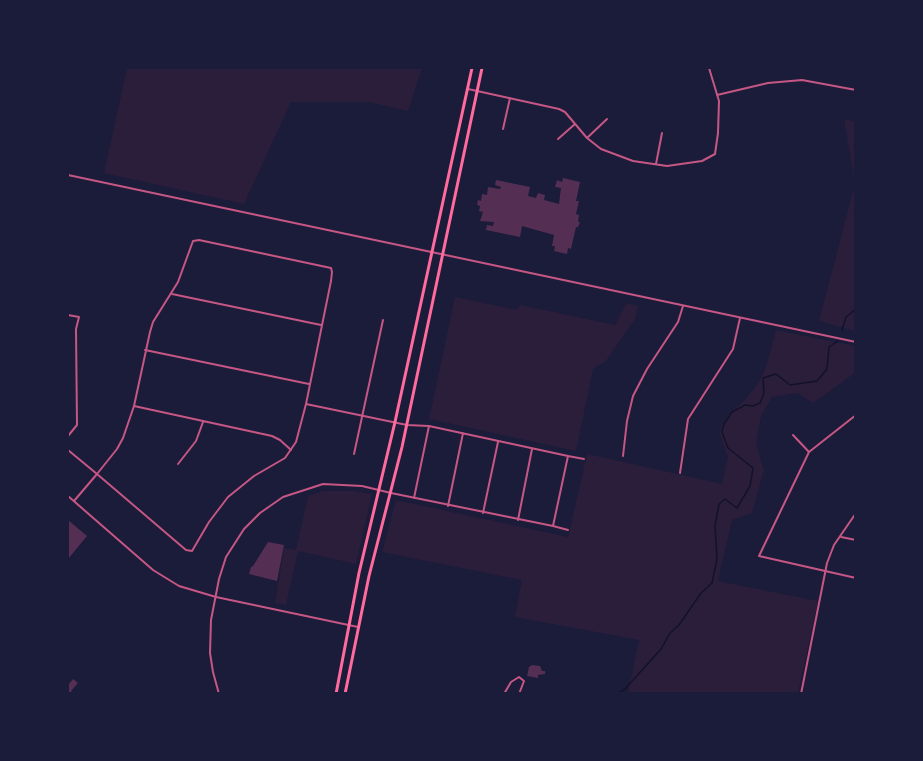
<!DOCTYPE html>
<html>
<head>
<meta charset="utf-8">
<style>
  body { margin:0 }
  #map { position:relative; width:923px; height:761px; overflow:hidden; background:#1b1b3a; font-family:Rubik,sans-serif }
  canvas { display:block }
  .frame { position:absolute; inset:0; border:69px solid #1b1b3a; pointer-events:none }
</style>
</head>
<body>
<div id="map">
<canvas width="923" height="761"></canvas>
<div class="frame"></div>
</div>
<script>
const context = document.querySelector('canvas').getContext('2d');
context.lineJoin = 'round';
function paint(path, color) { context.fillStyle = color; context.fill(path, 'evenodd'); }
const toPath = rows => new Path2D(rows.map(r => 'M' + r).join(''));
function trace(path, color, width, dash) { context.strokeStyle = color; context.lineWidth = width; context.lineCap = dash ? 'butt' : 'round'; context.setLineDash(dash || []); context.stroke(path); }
const green = toPath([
  [127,68,422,68,408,111,369,102,291,102,244,204,104,173],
  [844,119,855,122,855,183],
  [855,184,855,331,819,321],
  [455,297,517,310,520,305,615,325,626,303,638,306,635,319,606,361,593,369,576,451,429,419],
  [776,330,855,346,855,373,813,403,798,393,772,397,761,416,756,444,764,470,752,513,732,520,718,581,818,601,798,693,628,693,639,640,515,617,522,580,382,552,396,500,568,537,587,454,722,484,728,457,720,434,722,425,730,413,745,400,759,382,766,367],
  [323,491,354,491,372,494,356,564,298,551,286,605,275,603,284,548,296,550,308,496]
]);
const stream = toPath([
  [842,330,846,317,856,309],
  [617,694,625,689,661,649,670,633,679,625,701,593,712,583,717,559,715,526,719,504,725,499,737,508,750,486,753,468,728,448,722,432,724,424,732,412,745,405,753,406,760,403,764,393,763,378,776,374,790,385,817,381,827,369,829,347,838,341]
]);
const building = toPath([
  [563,178,580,182,576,201,579,201,576,214,579,215,578,222,580,222,578,227,576,227,571,249,568,248,567,254,554,251,555,246,552,246,554,235,522,226,520,237,486,230,487,225,493,226,494,222,480,221,483,212,479,211,480,206,477,205,478,200,481,201,482,194,487,195,488,187,500,189,501,187,495,185,496,180,530,187,528,196,536,198,538,193,545,195,544,200,559,204,561,188,555,187,557,180,562,182],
  [68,520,87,536,68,559],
  [268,542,284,545,277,581,249,574,251,567,253,566],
  [532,665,540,666,542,671,545,671,545,674,538,675,538,678,527,676,529,667],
  [73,679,78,683,71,691,74,694,68,694,68,685]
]);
const minor = toPath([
  [468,89,559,109,565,112,587,138,601,149,633,161,667,166,702,161,715,154,718,133,719,101,709,68],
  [717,95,768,83,802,80,856,90],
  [503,129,510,98],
  [587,138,607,119],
  [558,139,575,124],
  [656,164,662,133],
  [172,294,321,325],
  [68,315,79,317,76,329,77,425,68,436],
  [145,350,309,384],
  [306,404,407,425,429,426,568,456,553,526,391,493],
  [134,406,272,436,280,440,291,450],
  [856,415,809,452,759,556,856,578],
  [793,435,809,452],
  [68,450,97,474,186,550,192,551,209,522,228,497,254,476,285,458,296,442,306,404,331,281,332,272,331,268,199,240,193,241,178,282,153,322,150,332,134,406,123,438,117,449,97,474,74,501],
  [354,454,383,320],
  [568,456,584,459],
  [623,456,627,421,633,396,647,369,678,322,683,306],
  [178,464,196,441,203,422],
  [680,473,688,419,733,349,740,318],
  [414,498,429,426],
  [448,506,463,433],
  [483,513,498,442],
  [518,520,532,449],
  [553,526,568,530],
  [841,537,856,540],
  [504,694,511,682,519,677,524,681,519,694]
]);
const tertiary = toPath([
  [68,175,856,342],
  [68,496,153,570,179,586,216,597,358,627],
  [219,694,213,672,210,653,211,620,219,579,226,557,244,529,260,513,283,497,323,484,362,486,391,493],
  [801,694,827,563,834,545,856,513]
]);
const secondary = toPath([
  [336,694,359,573,395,422,472,68],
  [345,694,369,576,402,447,482,68]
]);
paint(green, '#2a1e3b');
trace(stream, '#12122b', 1.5);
paint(building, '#542f53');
trace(minor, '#c65784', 2);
trace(tertiary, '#c65784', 2);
trace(secondary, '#ff6b9d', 3);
</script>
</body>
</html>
